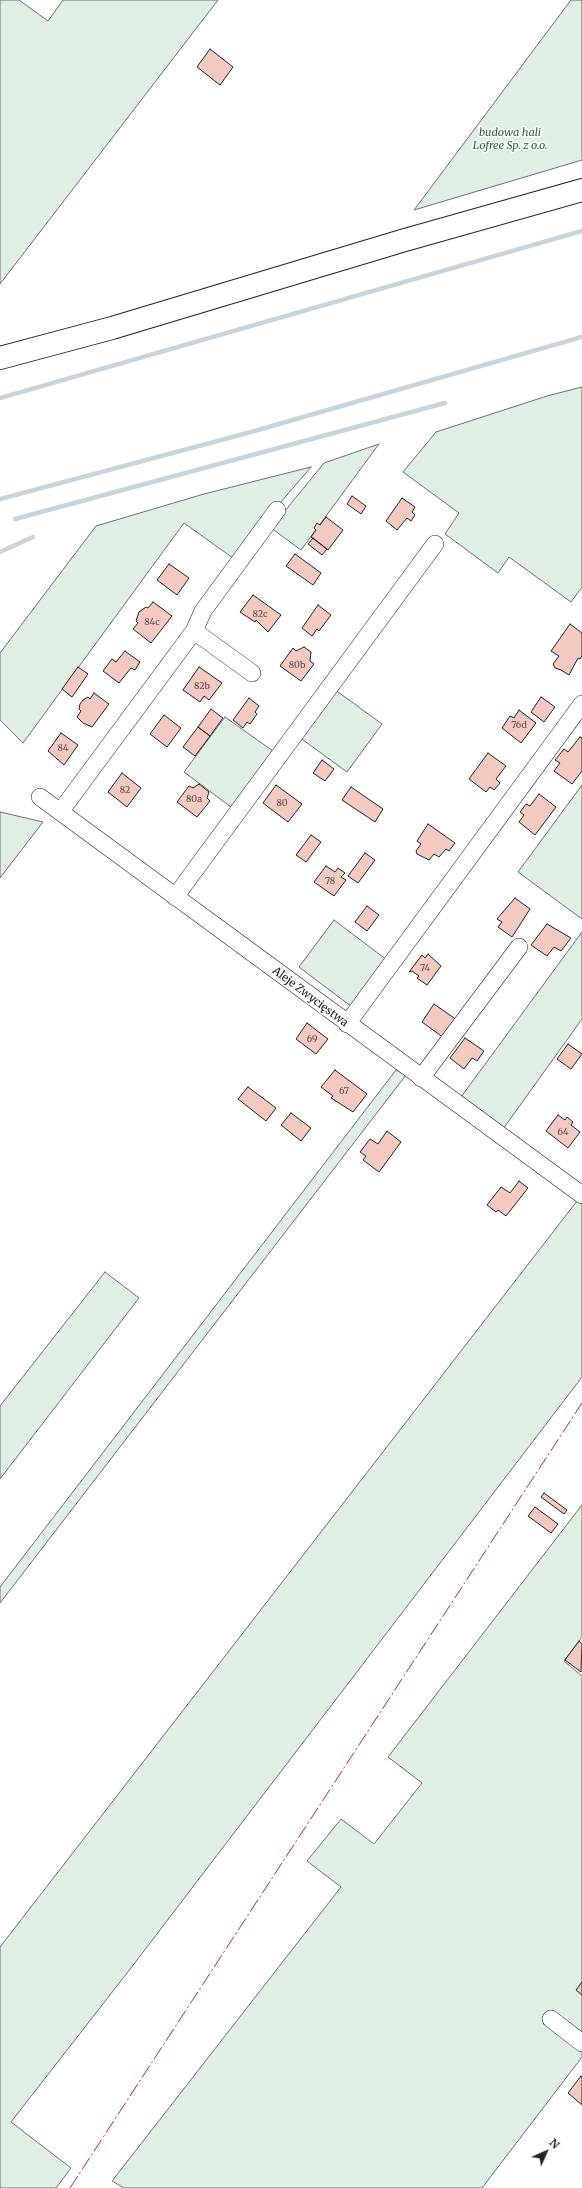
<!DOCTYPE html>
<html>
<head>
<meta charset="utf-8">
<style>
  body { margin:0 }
  #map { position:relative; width:582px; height:2188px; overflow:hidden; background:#fff; font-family:Merriweather,serif }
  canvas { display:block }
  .north { position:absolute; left:526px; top:2132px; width:40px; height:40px; -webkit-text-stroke:3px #fff; paint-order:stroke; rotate:45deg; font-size:11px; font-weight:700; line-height:16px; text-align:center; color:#222 }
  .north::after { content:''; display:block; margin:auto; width:14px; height:18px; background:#222; clip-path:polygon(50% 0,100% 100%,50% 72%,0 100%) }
</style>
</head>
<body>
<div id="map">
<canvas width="582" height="2188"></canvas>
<div class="north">N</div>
</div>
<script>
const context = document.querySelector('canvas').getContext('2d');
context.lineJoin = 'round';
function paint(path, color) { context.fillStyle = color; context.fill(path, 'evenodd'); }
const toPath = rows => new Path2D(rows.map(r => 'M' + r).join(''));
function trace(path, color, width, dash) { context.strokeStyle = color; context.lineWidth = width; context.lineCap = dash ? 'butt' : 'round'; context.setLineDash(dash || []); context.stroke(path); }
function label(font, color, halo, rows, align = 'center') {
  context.font = font + ' Merriweather,serif'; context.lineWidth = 3; context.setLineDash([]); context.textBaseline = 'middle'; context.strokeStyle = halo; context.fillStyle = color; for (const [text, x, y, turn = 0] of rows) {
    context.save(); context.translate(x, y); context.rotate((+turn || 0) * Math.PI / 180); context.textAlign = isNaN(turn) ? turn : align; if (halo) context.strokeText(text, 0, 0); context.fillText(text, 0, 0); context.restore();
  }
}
const green = toPath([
  [0,0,19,0,48,21,63,0,218,0,0,284,0,0],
  [571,0,582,0,582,160,414,210,571,0],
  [582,387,582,587,571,602,509,557,498,573,445,534,459,513,403,472,436,432,547,396,582,387],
  [379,444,301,550,271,528,324,463,379,444],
  [311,467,233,558,184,523,23,743,0,720,0,653,96,526,204,494,311,467],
  [334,689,382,724,347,772,299,737,334,689],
  [225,717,273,751,231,807,184,772,225,717],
  [582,785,582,919,518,872,582,785],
  [0,812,43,822,0,878,0,812],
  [334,920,387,960,352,1007,299,967,334,920],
  [582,932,582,1019,503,1129,461,1097,582,932],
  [396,1070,406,1075,0,1603,0,1587,396,1070],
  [577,1201,582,1204,582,1377,134,1964,11,2122,71,2168,56,2188,0,2188,0,1947,577,1201],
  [105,1272,139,1298,0,1479,0,1406,105,1272],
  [582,1505,582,1637,564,1661,582,1676,582,2057,482,2188,124,2188,112,2181,341,1887,307,1861,341,1819,374,1844,422,1783,388,1757,582,1505]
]);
const stream = toPath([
  [0,398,582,231],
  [0,499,251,432,582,337],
  [15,519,445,403],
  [0,552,33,537]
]);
const building = toPath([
  [210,49,233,67,220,85,197,67,210,49],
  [352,496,366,506,361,514,347,504,352,496],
  [402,498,415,507,412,512,415,515,411,521,407,518,397,530,386,521,402,498],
  [326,517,343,530,328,550,311,537,316,530,314,528,317,523,320,525,326,517],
  [313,538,327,549,322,555,308,544,313,538],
  [295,554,321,573,313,585,286,566,295,554],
  [169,564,189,578,177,595,157,580,169,564],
  [253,595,281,615,268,632,256,620,255,622,240,612,253,595],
  [153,602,172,616,151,643,133,629,138,623,136,621,139,612,146,607,148,608,153,602],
  [318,605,331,615,319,631,317,629,312,636,302,628,318,605],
  [570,624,582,633,582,656,580,659,578,658,569,675,561,670,555,668,553,664,559,656,551,651,570,624],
  [304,647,311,652,310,661,314,664,301,681,280,666,293,648,296,651,304,647],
  [125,651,140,662,135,670,131,668,119,683,103,671,112,659,116,662,125,651],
  [78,667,88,674,72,697,62,689,78,667],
  [199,667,222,683,209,700,204,696,200,702,183,690,199,667],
  [94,693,109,704,92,727,83,723,77,717,81,711,79,709,80,704,83,700,88,697,90,699,94,693],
  [541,697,555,707,544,722,531,712,541,697],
  [249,698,259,706,255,712,257,714,250,724,247,722,243,728,233,720,249,698],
  [211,709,223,718,210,736,198,727,211,709],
  [519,710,536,723,521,743,502,728,510,716,514,718,519,710],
  [164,715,181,728,167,747,150,734,164,715],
  [198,727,210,736,195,756,183,747,198,727],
  [61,733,78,745,64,765,48,751,61,733],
  [580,737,582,738,582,771,572,784,554,771,560,763,555,760,564,749,568,752,580,737],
  [488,753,506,766,496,779,500,783,494,790,490,787,486,792,469,779,488,753],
  [322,760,334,769,325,781,313,773,322,760],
  [122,773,141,788,127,807,108,792,122,773],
  [199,784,209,792,207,798,210,801,197,817,177,802,189,786,193,788,199,784],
  [276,785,302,804,288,822,263,803,276,785],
  [351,787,383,809,375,822,342,800,351,787],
  [539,794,556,807,535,835,519,822,524,815,520,812,526,804,530,806,539,794],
  [428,824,455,843,449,851,446,849,439,857,434,854,429,860,417,854,416,851,421,844,417,841,428,824],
  [311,835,321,842,306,862,296,855,311,835],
  [365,853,375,860,358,883,348,876,365,853],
  [326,866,335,872,338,868,345,873,341,877,346,880,334,896,314,882,326,866],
  [515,898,530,909,512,937,498,927,502,922,497,919,515,898],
  [367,906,379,915,367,931,355,922,367,906],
  [547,924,571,938,561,951,554,947,547,956,531,945,547,924],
  [428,954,441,966,427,985,417,978,419,976,412,971,409,972,422,955,425,958,428,954],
  [434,1004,457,1020,444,1038,422,1022,434,1004],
  [307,1023,328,1039,316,1054,296,1039,307,1023],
  [465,1038,484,1051,477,1061,472,1058,464,1069,450,1058,465,1038],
  [568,1044,582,1054,571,1069,557,1059,568,1044],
  [335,1070,367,1094,353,1112,331,1098,333,1096,321,1087,335,1070],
  [248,1087,276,1108,266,1121,238,1099,248,1087],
  [291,1113,311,1128,301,1141,281,1125,291,1113],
  [558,1115,565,1120,567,1117,573,1122,571,1125,580,1132,568,1148,546,1131,558,1115],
  [387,1131,401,1142,379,1172,363,1160,366,1156,360,1152,370,1139,378,1144,387,1131],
  [519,1181,528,1188,506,1216,498,1210,496,1212,487,1205,501,1187,510,1193,519,1181],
  [544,1493,567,1510,564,1514,541,1497,544,1493],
  [535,1507,558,1524,551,1533,528,1516,535,1507],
  [579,1641,582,1644,581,1672,565,1660,579,1641],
  [582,1982,582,1995,576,1990,582,1982],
  [581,2076,582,2077,582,2105,568,2093,581,2076]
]);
const minor = toPath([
  [194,631,252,673],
  [40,797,582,1195],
  [60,812,194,631,203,611,277,510],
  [175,897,435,544],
  [347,1024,582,704],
  [421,1078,519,947],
  [551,2019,582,2043]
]);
const highway = toPath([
  [0,358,112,328,405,240,582,190]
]);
const power = toPath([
  [70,2188,582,1403]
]);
const numberNames = [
  ["82c",260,614],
  ["84c",152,622],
  ["80b",297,665],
  ["82b",202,686],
  ["76d",519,725],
  ["84",63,748],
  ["82",125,790],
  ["80a",194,799],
  ["80",282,803],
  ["78",330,881],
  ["74",425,968],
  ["69",312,1039],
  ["67",344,1091],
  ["64",563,1132]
];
const parkNames = [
  ["budowa hali",510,133],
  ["Lofree Sp. z o.o.",510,146]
];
const streetNames = [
  ["Aleje Zwycięstwa",310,997,37]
];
paint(green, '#e0efe3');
trace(green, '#6f6f6f', 1);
trace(stream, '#c7d3dd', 4.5);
paint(building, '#f3c9c0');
trace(building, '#222', 1);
trace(minor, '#222', 18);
trace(highway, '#222', 24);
trace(minor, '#fff', 17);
trace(highway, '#fff', 22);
trace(power, '#c62828', 1, [14, 3, 2, 3]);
label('9px', '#564c4a', null, numberNames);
label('italic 11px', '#2f5e38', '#fff', parkNames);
label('11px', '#222', '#fff', streetNames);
</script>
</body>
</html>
